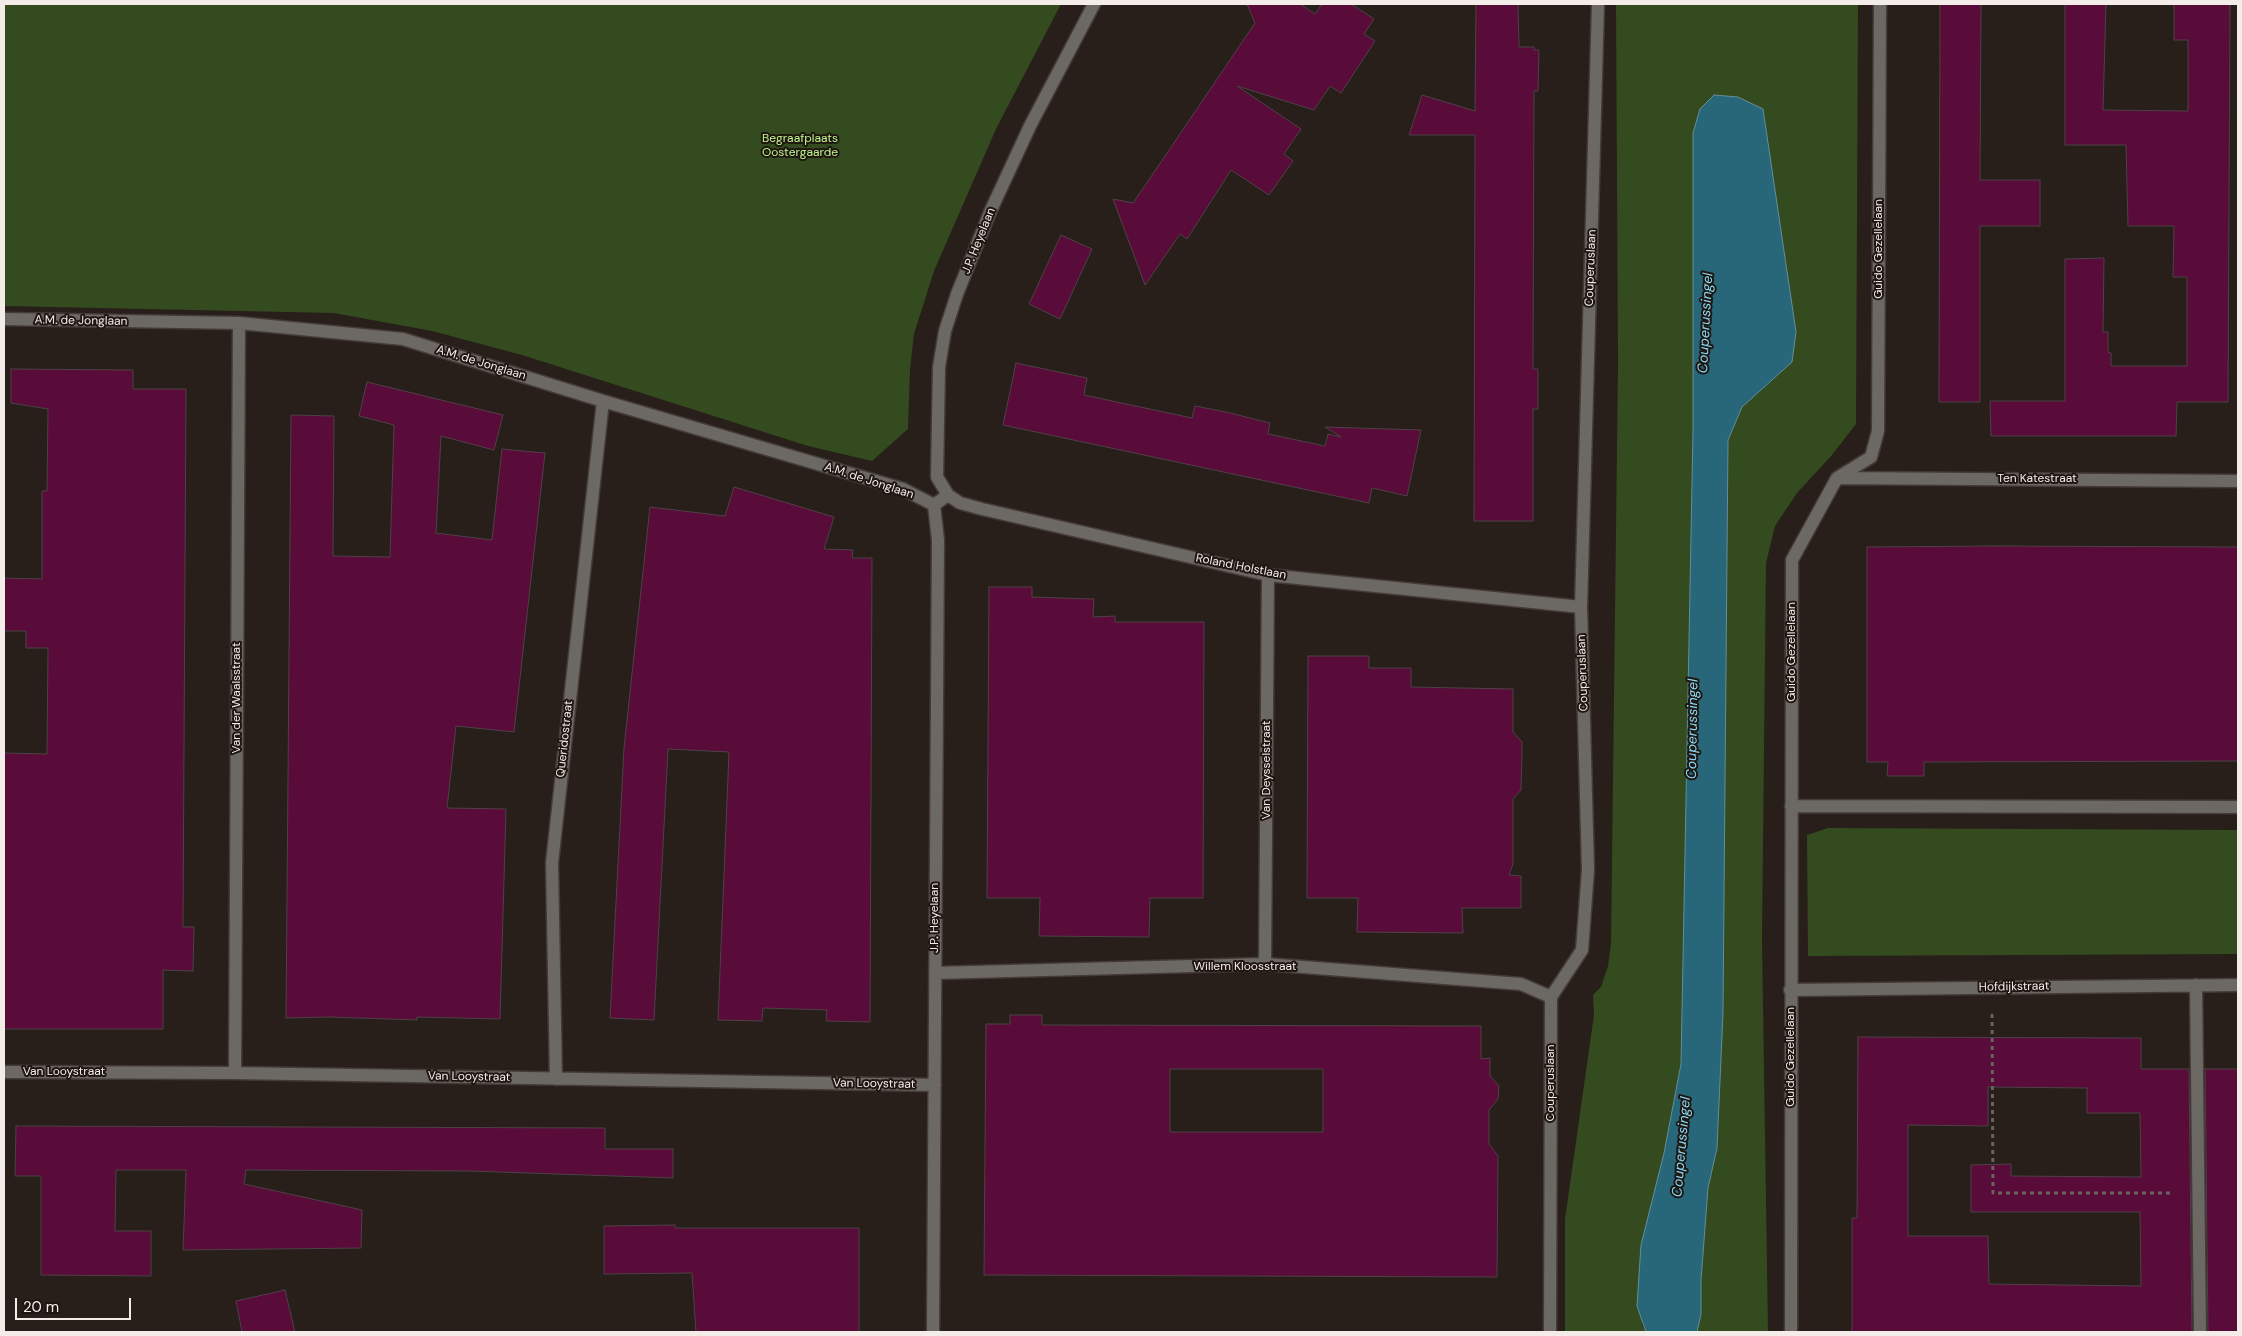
<!DOCTYPE html>
<html>
<head>
<meta charset="utf-8">
<style>
  body { margin:0 }
  #map { position:relative; width:2242px; height:1336px; overflow:hidden; background:#281e1a; font-family:"DM Sans",sans-serif }
  canvas { display:block }
  .frame { position:absolute; inset:0; border:5px solid #f3ece9; pointer-events:none }
  .scale { position:absolute; left:15px; top:1298px; width:116px; height:22px; box-sizing:border-box; border:2px solid #f3ece9; border-top:0; padding-left:6px; font-size:15px; line-height:18px; white-space:nowrap; color:#f3ece9; -webkit-text-stroke:4px #1f1511; paint-order:stroke }
</style>
</head>
<body>
<div id="map">
<canvas width="2242" height="1336"></canvas>
<div class="frame"></div>
<div class="scale">20 m</div>
</div>
<script>
const context = document.querySelector('canvas').getContext('2d');
context.lineJoin = 'round';
function paint(path, color) { context.fillStyle = color; context.fill(path, 'evenodd'); }
const toPath = rows => new Path2D(rows.map(r => 'M' + r).join(''));
function trace(path, color, width, dash) { context.strokeStyle = color; context.lineWidth = width; context.lineCap = dash ? 'butt' : 'round'; context.setLineDash(dash || []); context.stroke(path); }
function label(font, color, halo, rows, align = 'center') {
  context.font = font + ' "DM Sans",sans-serif'; context.lineWidth = 4; context.setLineDash([]); context.textBaseline = 'middle'; context.strokeStyle = halo; context.fillStyle = color; for (const [text, x, y, turn = 0] of rows) {
    context.save(); context.translate(x, y); context.rotate((+turn || 0) * Math.PI / 180); context.textAlign = isNaN(turn) ? turn : align; if (halo) context.strokeText(text, 0, 0); context.fillText(text, 0, 0); context.restore();
  }
}
const green = toPath([
  [4,4,1061,4,996,129,934,271,914,334,910,370,908,429,872,461,808,446,522,355,432,331,334,313,4,306],
  [1616,4,1858,4,1856,424,1832,455,1797,493,1775,526,1766,563,1762,938,1768,1332,1697,1332,1701,1314,1701,1280,1708,1188,1717,1147,1723,1013,1728,440,1742,407,1792,362,1796,332,1763,109,1693,133,1693,430,1681,1064,1664,1153,1642,1325,1646,1332,1565,1332,1565,1219,1594,1015,1593,995,1601,987,1608,966,1611,943,1618,364],
  [1828,828,2238,830,2238,954,1808,956,1807,835]
]);
const water = toPath([
  [1714,95,1738,97,1763,109,1796,332,1792,362,1742,407,1728,440,1723,1013,1717,1148,1708,1188,1701,1280,1701,1314,1697,1332,1646,1332,1637,1306,1641,1245,1664,1153,1681,1064,1693,430,1693,133,1700,109,1714,95]
]);
const building = toPath([
  [1247,4,1300,4,1315,14,1322,4,1351,4,1374,19,1364,34,1375,41,1341,93,1330,86,1314,110,1237,86,1301,129,1284,154,1293,161,1269,195,1231,170,1187,239,1180,234,1145,285,1113,199,1133,203,1159,165,1255,23,1247,4],
  [1476,4,1518,4,1519,47,1534,47,1534,50,1539,50,1538,91,1534,91,1533,369,1538,369,1538,409,1533,409,1533,521,1474,521,1475,135,1409,135,1422,95,1475,111,1476,4],
  [1940,4,1981,4,1980,180,2040,180,2040,226,1980,226,1980,402,1939,402,1940,4],
  [2065,4,2106,4,2103,110,2188,111,2188,40,2174,40,2174,4,2230,4,2228,402,2177,402,2176,436,1991,436,1990,401,2065,401,2065,259,2104,258,2103,332,2108,332,2108,352,2111,353,2111,366,2187,366,2187,277,2173,277,2174,226,2128,226,2126,145,2065,145,2065,4],
  [1061,235,1092,249,1060,319,1029,304,1061,235],
  [1016,363,1087,378,1084,395,1192,418,1195,406,1226,412,1270,423,1268,434,1325,446,1328,434,1341,437,1325,427,1421,430,1407,496,1372,488,1369,503,1003,425,1016,363],
  [11,369,133,370,133,389,186,389,183,927,194,927,193,971,163,970,163,1029,4,1029,4,753,47,754,48,648,26,648,26,631,4,631,4,578,42,579,42,491,47,491,48,409,11,403,11,369],
  [367,382,503,415,494,450,441,436,436,533,492,540,502,449,545,453,514,732,456,726,447,808,506,809,500,1019,417,1017,417,1020,330,1017,286,1018,291,415,334,416,333,556,390,557,394,425,359,416,367,382],
  [734,487,834,517,824,549,853,550,852,558,872,558,870,1022,826,1021,827,1010,763,1008,762,1021,718,1020,729,752,668,749,654,1020,610,1018,624,748,650,507,725,516,734,487],
  [1993,546,2238,547,2238,761,1924,762,1924,776,1887,776,1888,762,1867,762,1867,547,1993,546],
  [989,587,1032,587,1032,597,1094,599,1093,617,1115,616,1115,622,1204,622,1203,898,1150,898,1149,937,1039,936,1040,898,987,898,989,587],
  [1308,656,1369,656,1369,668,1411,668,1411,687,1513,689,1513,732,1522,742,1522,755,1521,790,1513,799,1513,864,1509,875,1521,876,1521,908,1462,908,1463,933,1357,932,1358,898,1307,898,1308,656],
  [1010,1015,1042,1015,1042,1025,1481,1026,1481,1059,1490,1058,1490,1076,1499,1086,1498,1099,1489,1110,1489,1144,1498,1156,1497,1277,984,1275,986,1024,1010,1024,1010,1015],
  [1170,1069,1323,1069,1323,1132,1170,1132,1170,1069],
  [1858,1037,2141,1038,2141,1069,2189,1069,2192,1332,1852,1332,1852,1218,1857,1218,1858,1037],
  [1988,1087,2087,1088,2087,1113,2140,1113,2141,1177,2011,1176,2011,1164,1971,1165,1971,1212,2140,1212,2141,1286,1989,1284,1988,1236,1908,1236,1908,1125,1988,1126,1988,1087],
  [2205,1069,2238,1069,2238,1332,2208,1332,2205,1069],
  [16,1126,605,1128,605,1149,673,1149,673,1178,470,1171,246,1170,244,1184,362,1210,361,1248,183,1250,186,1170,116,1170,115,1231,151,1231,151,1276,41,1275,41,1176,15,1176,16,1126],
  [675,1225,675,1228,859,1228,859,1332,696,1332,692,1273,604,1274,604,1226,675,1225],
  [285,1290,295,1332,242,1332,236,1301,285,1290]
]);
const path = toPath([
  [1992,1014,1993,1193,2173,1193]
]);
const minor = toPath([
  [4,319,239,323,403,339,603,401,903,489,934,505,948,495,960,503,982,509,1268,575,1581,607],
  [1837,478,2238,481],
  [948,495,937,477,939,367,945,331,957,294,991,210,1030,126,1094,4],
  [1791,806,2238,807],
  [1265,964,1268,575],
  [935,973,1265,964,1521,984,1551,997],
  [2196,985,2200,1332],
  [1790,990,2238,985],
  [4,1072,235,1073,935,1085],
  [235,1073,239,323],
  [556,1079,552,863,603,401],
  [933,1332,938,540,934,505],
  [1550,1332,1551,997,1582,950,1588,870,1581,607,1598,4],
  [1791,1332,1792,560,1837,478,1871,457,1878,431,1880,4]
]);
const parkNames = [
  ["Begraafplaats",800,139],
  ["Oostergaarde",800,153]
];
const streetNames = [
  ["J.P. Heyelaan",979,241,-68],
  ["Guido Gezellelaan",1879,249,-90],
  ["Couperuslaan",1591,268,-88],
  ["A.M. de Jonglaan",81,321,1],
  ["A.M. de Jonglaan",481,363,17],
  ["Ten Katestraat",2037,479],
  ["A.M. de Jonglaan",869,481,18],
  ["Roland Holstlaan",1241,567,11],
  ["Guido Gezellelaan",1792,652,-90],
  ["Couperuslaan",1583,673,-92],
  ["Van der Waalsstraat",237,698,-90],
  ["Queridostraat",565,739,-84],
  ["Van Deysselstraat",1267,770,-90],
  ["J.P. Heyelaan",935,918,-90],
  ["Willem Kloosstraat",1245,967],
  ["Hofdijkstraat",2014,987,-1],
  ["Guido Gezellelaan",1791,1057,-90],
  ["Van Looystraat",64,1072],
  ["Van Looystraat",469,1077,1],
  ["Couperuslaan",1551,1083,-90],
  ["Van Looystraat",874,1084,1]
];
const waterNames = [
  ["Couperussingel",1706,323,-87],
  ["Couperussingel",1693,729,-89],
  ["Couperussingel",1682,1147,-85]
];
paint(green, '#334b1e');
paint(water, '#276779');
trace(water, '#648f9b', 1);
paint(building, '#590b39');
trace(building, '#4e4247', 1);
trace(minor, '#443b37', 15);
trace(path, '#6b625e', 3, [4, 4]);
trace(minor, '#6c6864', 12);
label('12px', '#bff78e', '#1f1511', parkNames);
label('12px', '#f3ece9', '#1f1511', streetNames);
label('italic 14px', '#87daf4', '#1f1511', waterNames);
</script>
</body>
</html>
